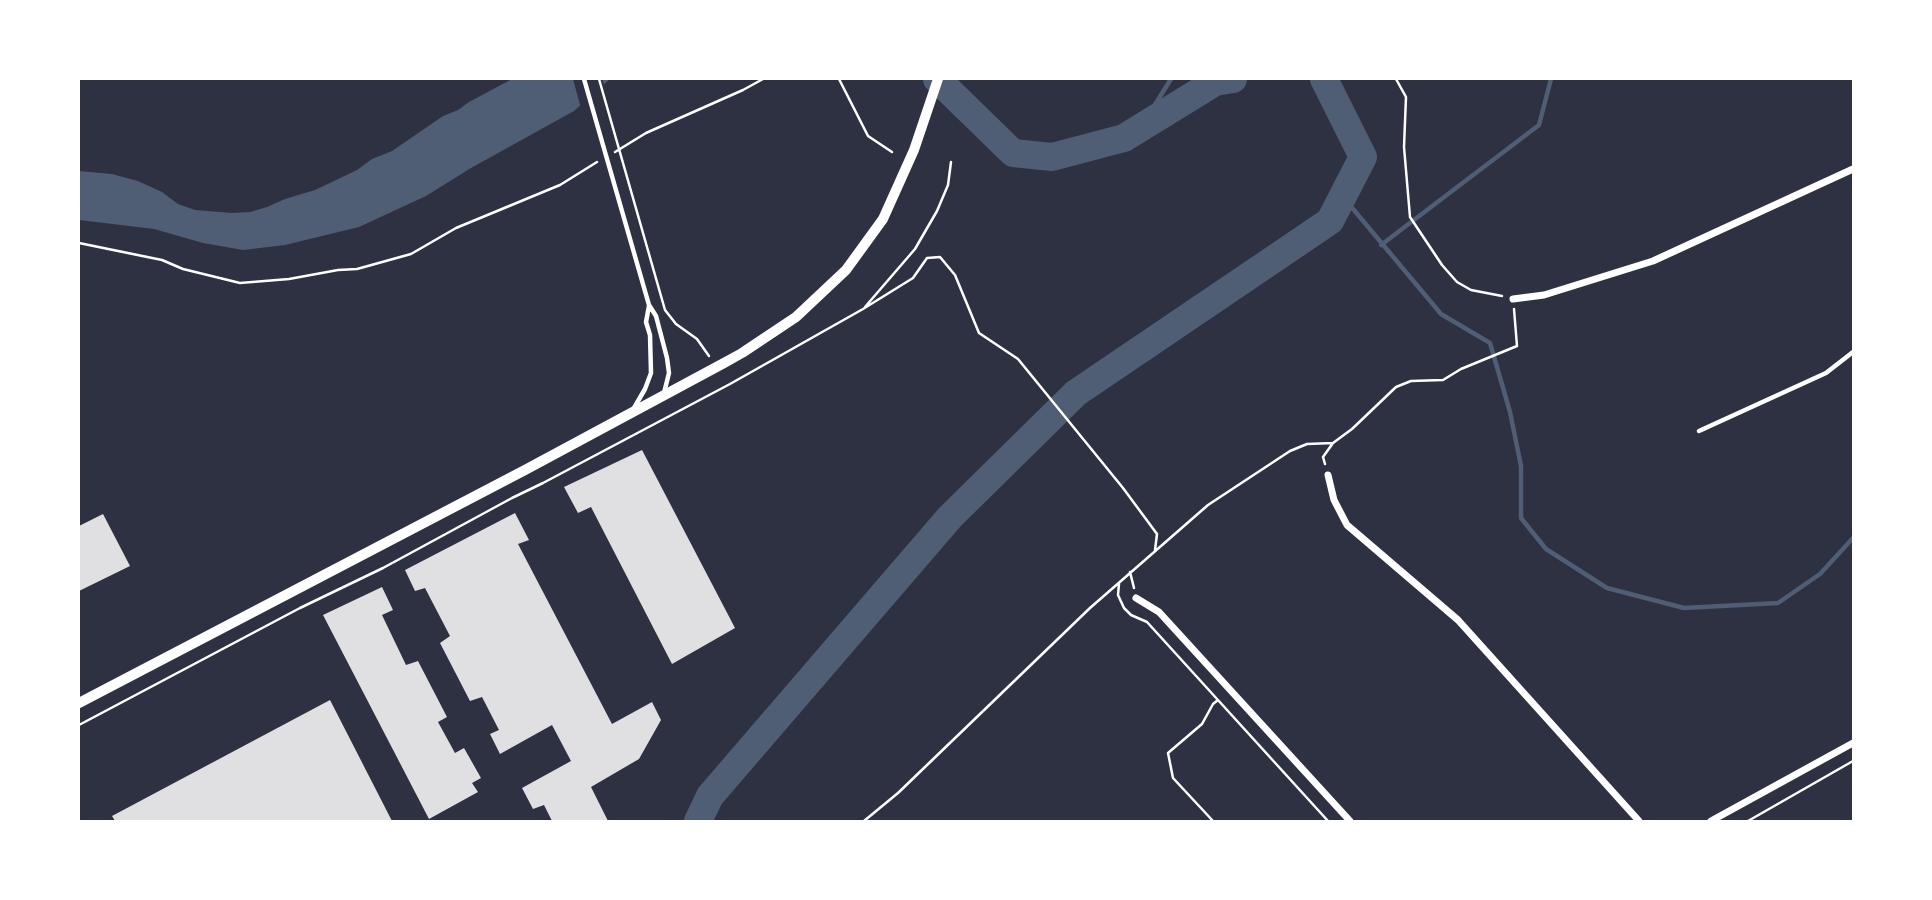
<!DOCTYPE html>
<html>
<head>
<meta charset="utf-8">
<style>
  body { margin:0 }
  #map { position:relative; width:1932px; height:900px; overflow:hidden; background:#2d3142; font-family:Karla,sans-serif }
  canvas { display:block }
  .frame { position:absolute; inset:0; border:80px solid #fff; pointer-events:none }
</style>
</head>
<body>
<div id="map">
<canvas width="1932" height="900"></canvas>
<div class="frame"></div>
</div>
<script>
const context = document.querySelector('canvas').getContext('2d');
context.lineJoin = 'round';
function paint(path, color) { context.fillStyle = color; context.fill(path, 'evenodd'); }
const toPath = rows => new Path2D(rows.map(r => 'M' + r).join(''));
function trace(path, color, width, dash) { context.strokeStyle = color; context.lineWidth = width; context.lineCap = dash ? 'butt' : 'round'; context.setLineDash(dash || []); context.stroke(path); }
const water = toPath([
  [512,79,610,79,574,111,471,168,426,196,359,227,285,245,243,250,203,243,154,229,79,220,79,171,112,174,138,181,162,192,178,204,195,210,232,213,250,212,267,207,285,199,315,190,357,170,372,159,392,151,443,116,458,110,469,102]
]);
const pier = toPath([
  [573,79,602,79,605,88,581,108]
]);
const stream = toPath([
  [1141,127,1171,79],
  [1343,197,1441,314,1490,343,1510,412,1521,466,1521,518,1546,549,1607,588,1684,608,1778,603,1820,574,1853,538],
  [1381,245,1539,125,1551,79]
]);
const river = toPath([
  [937,79,1013,153,1052,157,1124,138,1215,82,1233,79],
  [698,821,710,796,950,517,1076,393,1330,221,1363,157,1324,79]
]);
const building = toPath([
  [642,450,735,628,672,664,591,507,578,513,564,487],
  [515,513,529,540,518,544,612,724,652,702,661,720,639,759,591,787,608,821,552,821,544,805,533,809,522,788,571,761,552,725,500,754,490,734,499,730,482,697,470,701,440,643,450,636,425,588,415,591,405,570],
  [103,514,130,566,79,591,79,526],
  [382,587,393,610,382,615,406,665,418,661,447,717,438,722,455,753,464,748,481,778,472,783,478,792,429,819,323,615],
  [330,700,392,821,115,821,112,816]
]);
const path = toPath([
  [599,79,665,310,676,324,697,339,709,356],
  [839,79,868,136,892,152],
  [1396,79,1406,97,1404,147,1410,217,1442,265,1457,282,1471,290,1502,296],
  [615,152,646,133,743,90,763,79],
  [79,243,162,260,183,269,240,283,289,279,338,270,357,269,411,254,456,228,560,185,597,162],
  [865,307,915,249,937,211,948,185,951,162],
  [1325,464,1323,457,1333,443,1352,429,1396,387,1411,381,1443,380,1461,369,1517,346,1514,309],
  [1130,572,1134,588],
  [1119,584,1118,595,1124,608,1131,615,1147,622,1328,821],
  [79,725,300,608,383,568,512,498,543,483,730,384,863,309,913,278,927,258,940,257,955,275,979,333,1018,359,1123,488,1157,534,1155,550],
  [864,821,898,793,1090,608,1208,505,1290,451,1307,444,1333,443],
  [1213,821,1173,778,1168,753,1202,724,1213,704,1218,700],
  [1748,821,1853,761]
]);
const service = toPath([
  [584,79,649,305,656,316,667,358,669,373,664,393],
  [634,408,645,389,651,373,650,335,646,322,649,306],
  [1699,431,1826,373,1853,352]
]);
const minor = toPath([
  [1513,299,1544,295,1653,261,1853,169],
  [1328,475,1334,500,1347,525,1458,620,1639,821],
  [1136,598,1159,612,1350,821],
  [1711,821,1853,743]
]);
const tertiary = toPath([
  [79,703,525,470,724,363,742,353,796,317,846,270,883,219,914,150,938,79]
]);
paint(water, '#4f5d75');
paint(pier, '#2d3142');
trace(stream, '#4f5d75', 4.5);
trace(river, '#4f5d75', 28);
paint(building, '#e0e0e3');
trace(path, '#fff', 2.5);
trace(service, '#fff', 4.5);
trace(minor, '#fff', 7);
trace(tertiary, '#fff', 10);
</script>
</body>
</html>
